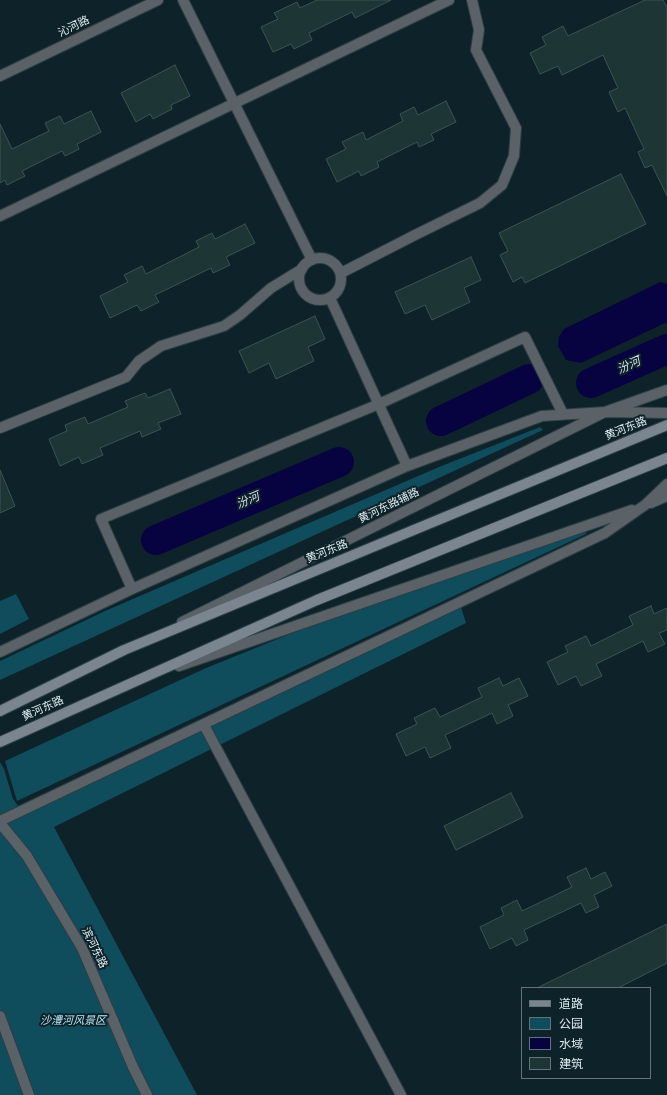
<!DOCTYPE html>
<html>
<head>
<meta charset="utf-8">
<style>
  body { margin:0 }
  #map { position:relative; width:667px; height:1095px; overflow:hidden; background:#0e2329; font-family:"Source Serif 4","Noto Sans SC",serif }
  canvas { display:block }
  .legend { position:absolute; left:521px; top:987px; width:130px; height:92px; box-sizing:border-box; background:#0e2329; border:1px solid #627379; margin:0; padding:5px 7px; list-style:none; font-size:12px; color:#dfecf1 }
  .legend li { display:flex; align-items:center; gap:8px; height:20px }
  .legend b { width:20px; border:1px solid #627379 }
</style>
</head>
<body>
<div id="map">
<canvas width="667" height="1095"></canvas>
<ul class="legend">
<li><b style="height:5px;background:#7a8590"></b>道路</li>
<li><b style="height:11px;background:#0f4c5c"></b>公园</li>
<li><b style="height:11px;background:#070341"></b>水域</li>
<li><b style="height:11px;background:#1d3534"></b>建筑</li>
</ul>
</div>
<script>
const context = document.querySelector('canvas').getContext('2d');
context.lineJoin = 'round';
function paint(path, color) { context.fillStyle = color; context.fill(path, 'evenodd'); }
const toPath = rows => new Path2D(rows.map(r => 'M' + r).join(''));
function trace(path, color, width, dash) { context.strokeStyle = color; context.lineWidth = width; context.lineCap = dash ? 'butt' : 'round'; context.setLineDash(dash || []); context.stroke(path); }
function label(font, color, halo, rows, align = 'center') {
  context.font = font + ' "Source Serif 4","Noto Sans SC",serif'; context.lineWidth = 4; context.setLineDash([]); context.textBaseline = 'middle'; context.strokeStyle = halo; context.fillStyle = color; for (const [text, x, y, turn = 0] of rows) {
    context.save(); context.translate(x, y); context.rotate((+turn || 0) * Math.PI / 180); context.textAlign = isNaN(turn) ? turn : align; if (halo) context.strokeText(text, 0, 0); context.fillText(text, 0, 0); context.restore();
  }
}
const green = toPath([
  [540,427,543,430,0,680,0,661,105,611,439,467],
  [587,528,586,534,17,801,5,761,206,668,317,623],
  [16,594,29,619,0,634,0,601],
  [461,607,466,623,54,827,197,1095,0,1095,0,762,4,769,13,799,25,815]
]);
const water = toPath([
  [660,282,667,284,667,322,581,363,566,360,558,346,559,337,564,329]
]);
const river = toPath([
  [591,383,667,349],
  [441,421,529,379],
  [156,540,339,462]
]);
const building = toPath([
  [317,0,391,0,355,18,352,12,309,33,312,40,294,49,291,44,273,52,261,27,278,19,274,13,297,2,300,8,317,0],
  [645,0,663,0,667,8,667,196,652,165,645,168,638,152,644,149,625,108,618,112,609,92,618,88,603,55,562,75,558,66,540,74,530,53,546,45,542,37,563,26,568,36,645,0],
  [175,65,190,96,171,105,172,109,153,119,150,114,136,122,121,93,175,65],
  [446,101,456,122,431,134,434,140,419,147,417,142,377,162,379,167,361,176,359,171,337,182,326,159,346,149,342,142,363,132,366,140,403,121,400,114,414,107,418,115,446,101],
  [91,111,101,132,77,144,79,149,65,156,62,151,22,171,25,176,7,185,5,180,0,183,0,124,12,149,49,131,45,123,60,116,64,124,91,111],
  [621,174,646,224,525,283,522,277,513,282,500,255,508,251,499,233,621,174],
  [245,224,255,243,226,257,230,265,213,273,211,268,155,295,159,302,141,311,137,305,110,318,100,296,128,282,124,275,142,266,146,274,199,247,196,241,212,233,215,239,245,224],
  [471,257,481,280,464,288,470,302,432,320,425,305,405,314,395,292,471,257],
  [315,316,325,339,308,347,314,361,276,379,269,363,249,373,239,351,315,316],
  [170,389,181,414,158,423,161,429,142,437,140,431,100,448,103,455,82,464,79,457,60,466,49,439,67,431,65,425,85,417,88,424,128,407,125,401,145,393,148,398,170,389],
  [0,470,15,506,0,513,0,470],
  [651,606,654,614,667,608,667,630,659,633,665,644,648,652,643,641,596,664,602,676,581,686,576,676,558,685,547,662,568,652,565,646,586,636,591,646,633,625,629,616,651,606],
  [499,678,503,686,519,678,528,696,508,705,513,716,497,724,492,713,445,735,451,748,430,758,425,747,406,756,396,734,417,724,414,718,435,708,440,717,482,697,478,688,499,678],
  [511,793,523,817,456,850,444,826,511,793],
  [586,868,591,879,605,872,612,886,594,895,599,907,586,913,581,903,524,930,528,940,516,946,512,938,490,949,480,927,504,915,501,908,517,900,522,911,572,887,567,877,586,868],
  [667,924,667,963,618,988,537,988,667,924]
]);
const minor = toPath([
  [183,0,312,260],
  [0,216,449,0],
  '299 279a21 21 0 1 1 42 0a21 21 0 1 1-42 0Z',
  [341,273,415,235,480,203,502,185,514,156,516,128,476,50,479,30,472,0],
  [330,298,407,466],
  [0,428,126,377,139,361,161,346,224,326,240,315,271,288,302,269],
  [651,503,667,496],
  [132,589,101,519,379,404,525,337,563,414],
  [182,622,605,412,667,390],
  [0,652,132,589,407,466,542,416,605,412,667,413],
  [179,666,632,510],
  [204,725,401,1095],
  [0,821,605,533,645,505,667,484],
  [0,1016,29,1095]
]);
const tertiary = toPath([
  [0,76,158,0],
  [0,823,27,856,82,948,133,1067,147,1095]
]);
const secondary = toPath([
  [0,711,124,650,667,425],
  [0,742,317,600,667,458]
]);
const streetNames = [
  ["沁河路",74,27,-26],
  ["黄河东路",626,429,-22],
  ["黄河东路辅路",389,506,-26],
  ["黄河东路",327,552,-22],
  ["黄河东路",43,709,-24],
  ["滨河东路",94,948,64]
];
const parkNames = [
  ["沙澧河风景区",73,1021]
];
const waterNames = [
  ["汾河",629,366,-24],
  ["汾河",248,501,-23]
];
paint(green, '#0f4c5c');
paint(water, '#070341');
trace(river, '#070341', 30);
paint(building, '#1d3534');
trace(building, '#3b5453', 1);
trace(minor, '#2b3f45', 12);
trace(tertiary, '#2b3f45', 12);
trace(secondary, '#2b3f45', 12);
trace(minor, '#5a6167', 10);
trace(tertiary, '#5a6167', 10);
trace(secondary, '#7a8590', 10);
label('11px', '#dfecf1', '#0e2329', streetNames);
label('italic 11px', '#b7e9f9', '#0e2329', parkNames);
label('italic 12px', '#d6ddf0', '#0e2329', waterNames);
</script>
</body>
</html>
